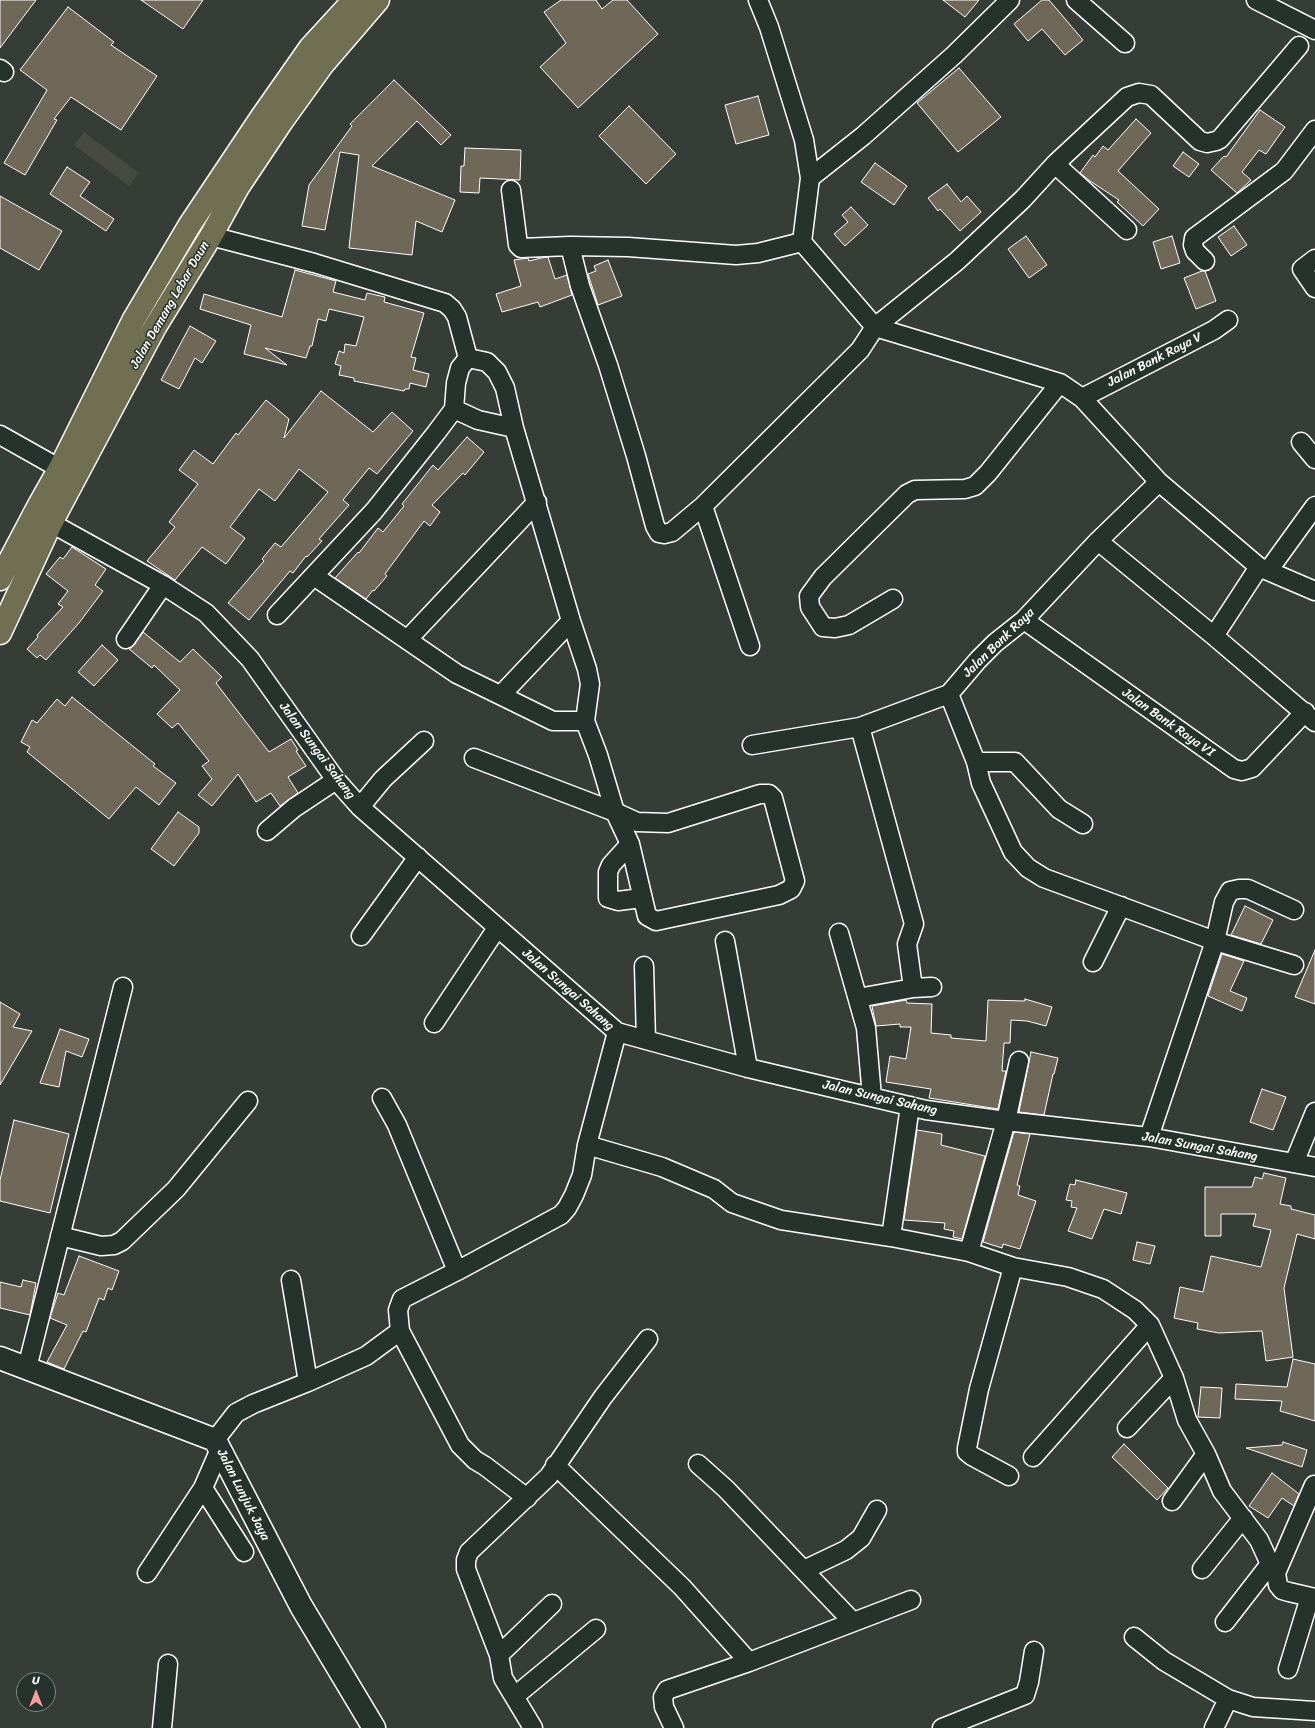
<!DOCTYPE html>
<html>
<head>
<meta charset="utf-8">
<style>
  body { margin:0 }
  #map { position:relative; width:1315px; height:1728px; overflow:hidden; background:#353d36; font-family:Sriracha,sans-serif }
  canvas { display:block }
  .north { position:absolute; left:16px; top:1672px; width:40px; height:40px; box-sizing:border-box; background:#26332d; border:1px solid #7d8581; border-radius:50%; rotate:0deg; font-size:11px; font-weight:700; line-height:16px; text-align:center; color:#fff }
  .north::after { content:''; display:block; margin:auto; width:14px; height:18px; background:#ff9aa2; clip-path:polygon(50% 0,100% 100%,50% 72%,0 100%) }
</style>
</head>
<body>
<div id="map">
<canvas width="1315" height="1728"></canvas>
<div class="north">U</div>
</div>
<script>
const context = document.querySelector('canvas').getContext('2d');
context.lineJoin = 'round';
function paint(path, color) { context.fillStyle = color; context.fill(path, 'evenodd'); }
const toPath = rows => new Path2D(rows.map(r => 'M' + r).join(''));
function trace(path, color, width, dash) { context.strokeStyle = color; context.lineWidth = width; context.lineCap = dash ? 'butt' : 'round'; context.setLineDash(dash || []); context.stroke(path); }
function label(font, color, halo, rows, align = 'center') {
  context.font = font + ' Sriracha,sans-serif'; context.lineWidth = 3; context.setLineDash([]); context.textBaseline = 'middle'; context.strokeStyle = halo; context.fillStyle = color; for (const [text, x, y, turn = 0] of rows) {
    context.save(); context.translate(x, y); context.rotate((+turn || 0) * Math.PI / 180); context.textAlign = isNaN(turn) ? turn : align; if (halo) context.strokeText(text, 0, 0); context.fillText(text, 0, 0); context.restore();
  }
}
const built = toPath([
  [84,132,139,173,129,186,74,145]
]);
const building = toPath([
  [0,0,36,0,0,48,0,0],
  [141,0,203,0,183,29,141,0],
  [561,0,596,0,602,9,613,0,627,0,658,34,578,108,540,67,566,43,544,12,561,0],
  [943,0,979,0,965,17,943,0],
  [1042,0,1049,0,1083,40,1065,55,1042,29,1028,41,1014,24,1042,0],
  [68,7,114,42,111,45,157,76,121,130,71,97,54,119,57,120,25,175,4,163,47,90,20,70,68,7],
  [959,68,1001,117,958,152,917,103,959,68],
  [394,80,451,135,441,145,417,121,372,166,455,200,442,232,416,221,412,255,349,248,359,155,340,152,325,230,302,226,309,185,352,126,350,124,394,80],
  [758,96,769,135,736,144,725,105,758,96],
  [629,106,676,154,646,184,599,136,629,106],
  [1260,110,1285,127,1266,154,1259,150,1242,172,1251,180,1237,193,1211,170,1224,156,1226,157,1260,110],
  [1136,119,1151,133,1118,171,1159,209,1143,226,1117,202,1119,200,1090,181,1080,173,1093,155,1095,157,1103,146,1108,150,1136,119],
  [465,148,521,150,520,180,480,178,479,193,460,192,461,166,464,166,465,148],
  [1183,152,1199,164,1189,177,1173,166,1183,152],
  [875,163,907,186,894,205,861,182,875,163],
  [67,167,90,182,80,196,114,219,106,231,50,194,67,167],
  [947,184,961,202,967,196,981,212,960,231,940,209,938,211,928,198,947,184],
  [0,196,62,231,39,270,0,248,0,196],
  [851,207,868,225,845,246,834,234,848,222,842,215,851,207],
  [1234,226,1247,245,1231,256,1218,237,1234,226],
  [1026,236,1047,265,1029,278,1008,249,1026,236],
  [1172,236,1180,263,1161,269,1153,242,1172,236],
  [548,257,555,279,567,275,572,295,540,307,538,302,502,312,496,294,521,286,514,260,528,258,529,261,541,258,548,257],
  [608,260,622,296,598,305,588,274,596,271,594,266,608,260],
  [295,270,336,281,333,292,365,300,367,293,385,297,384,302,424,313,411,357,416,358,413,370,429,374,426,387,410,383,409,389,405,389,404,391,354,381,354,378,339,375,341,366,335,364,339,351,344,353,345,344,356,346,364,317,329,309,326,321,318,319,312,346,310,346,306,358,265,348,287,365,244,354,251,325,200,309,204,294,282,317,295,270],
  [1202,271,1205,271,1216,301,1196,309,1184,278,1202,271],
  [190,326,216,341,202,363,195,358,179,389,161,380,190,326],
  [321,391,373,432,392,412,413,431,377,474,369,468,343,500,349,505,319,539,322,541,307,557,306,556,293,573,290,571,249,620,228,603,264,561,262,559,275,543,281,547,328,492,299,469,275,501,259,489,230,527,245,538,226,564,202,547,175,580,147,561,175,527,169,522,198,484,179,470,194,450,213,464,236,433,238,435,266,400,289,419,284,438,321,391],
  [467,437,484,452,465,475,463,473,432,505,440,512,430,526,424,521,385,574,387,576,374,591,373,590,366,599,335,578,358,552,359,553,378,528,383,532,404,506,402,504,433,465,438,470,467,437],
  [72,547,106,569,95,585,103,591,79,623,46,660,40,655,37,658,27,649,38,637,37,635,63,607,58,604,68,591,46,574,60,557,63,559,72,547],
  [143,632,180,662,193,649,222,677,216,683,269,752,291,739,298,750,296,751,306,766,288,777,298,793,280,806,271,793,256,802,238,774,212,806,198,795,212,779,202,766,209,761,178,723,172,728,157,714,180,690,154,665,152,668,129,649,134,645,143,632],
  [102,645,118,660,94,686,78,672,102,645],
  [72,697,155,764,153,766,176,783,159,805,136,787,109,819,27,752,30,747,21,742,32,720,37,723,57,699,65,706,72,697],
  [178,812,199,827,199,833,174,866,151,849,178,812],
  [1245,906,1273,920,1261,944,1231,935,1245,906],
  [1315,950,1315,1004,1295,997,1315,950],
  [1222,954,1244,961,1230,991,1247,998,1242,1011,1208,996,1222,954],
  [1025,999,1052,1007,1046,1026,1027,1021,1011,1020,1010,1043,1004,1043,1002,1071,1006,1071,998,1109,929,1098,931,1089,886,1082,890,1056,906,1059,911,1027,900,1027,900,1024,876,1026,872,1006,906,1000,907,1003,932,1004,931,1033,951,1035,951,1038,986,1041,988,1000,1025,1001,1025,999],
  [0,1002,20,1014,13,1027,32,1031,0,1085,0,1002],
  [60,1029,89,1039,82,1057,66,1051,59,1087,40,1083,60,1029],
  [1031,1052,1058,1058,1054,1074,1053,1074,1044,1115,1019,1112,1031,1052],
  [1262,1089,1286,1097,1273,1130,1250,1122,1262,1089],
  [14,1120,69,1134,50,1213,0,1201,0,1180,14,1120],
  [917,1130,942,1134,941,1145,985,1156,962,1239,953,1237,954,1231,944,1229,945,1223,904,1220,917,1130],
  [1014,1132,1030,1134,1017,1185,1020,1186,1018,1195,1036,1201,1020,1249,1003,1244,1002,1248,983,1242,1014,1132],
  [1264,1173,1286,1178,1280,1204,1291,1206,1291,1209,1315,1215,1315,1239,1297,1234,1284,1288,1293,1357,1266,1361,1262,1331,1219,1333,1197,1329,1198,1323,1174,1318,1180,1287,1203,1292,1211,1256,1261,1267,1271,1230,1253,1226,1256,1214,1221,1214,1221,1236,1205,1236,1205,1187,1252,1187,1255,1177,1262,1179,1264,1173],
  [1076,1180,1127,1193,1121,1214,1104,1209,1092,1239,1068,1231,1077,1208,1071,1207,1072,1201,1066,1200,1070,1184,1075,1185,1076,1180],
  [1137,1242,1155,1246,1150,1264,1133,1260,1137,1242],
  [79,1256,119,1271,112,1290,108,1288,104,1300,99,1298,86,1332,83,1331,64,1369,47,1362,67,1325,50,1318,58,1293,64,1295,79,1256],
  [23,1280,36,1283,30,1315,0,1308,0,1282,21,1287,23,1280],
  [1293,1359,1315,1364,1315,1421,1280,1411,1282,1401,1235,1399,1236,1384,1287,1387,1293,1359],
  [1201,1387,1222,1388,1220,1418,1198,1417,1201,1387],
  [1283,1442,1307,1450,1302,1467,1246,1448,1282,1445,1283,1442],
  [1124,1444,1168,1488,1157,1500,1112,1457,1124,1444],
  [1272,1473,1299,1494,1294,1506,1282,1498,1268,1518,1249,1506,1272,1473]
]);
const street = toPath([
  [758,0,769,27,804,140,810,178,802,242,875,327,1060,383,1082,398,1159,482,1259,567,1315,591],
  [1076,0,1125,43],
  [1256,0,1315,30],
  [0,69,4,72],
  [1055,164,1127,230],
  [810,178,863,136,954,55,1010,0],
  [511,190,518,245,521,248,570,246,628,247,736,255,758,253,802,242],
  [211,236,314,263,445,303,452,309,457,317,468,358,487,362,497,372,505,388,514,428,571,621,587,669,590,684,585,721,598,755,615,812,630,844,647,916,656,921,779,895,791,889,795,881,773,798,769,794,760,794,668,823,637,822,615,812,474,758],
  [570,246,580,286,608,365,636,456,655,526,659,533,664,534,672,532,703,506,860,350,875,327,957,261,1023,199,1055,164,1127,97,1139,93,1151,95,1200,141,1207,143,1216,141,1220,139,1299,46],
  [1315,259,1302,269,1315,288],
  [1205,261,1195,251,1193,245,1194,238,1284,171,1315,130],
  [1082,398,1214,330,1228,320],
  [454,409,478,420,514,428],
  [0,435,71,475],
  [1301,442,1315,459],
  [703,506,750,646],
  [51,523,163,585,206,613,250,659,336,780,360,807,617,1032,748,1068,926,1110,1006,1121,1149,1137,1315,1167],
  [1098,541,1214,636,1315,722],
  [1268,571,1315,506],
  [314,576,457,674,553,721,585,721],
  [893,599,849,625,835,628,823,627,810,607,809,596,823,577,907,494,915,490,965,489,975,486,988,473,1060,383],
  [277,615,374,511,436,433,454,409,456,383,460,368,468,358],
  [1024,620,1234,769,1242,771,1252,768,1305,712],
  [1214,636,1259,567],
  [126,639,163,585],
  [407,640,537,502],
  [949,694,976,762,981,783,1013,852,1028,868,1044,878,1215,941,1294,965],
  [501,695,571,621],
  [860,727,914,924,907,944,913,988],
  [752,745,860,727,949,694,978,660,995,643,1024,620,1098,541,1159,482],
  [976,762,1015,762,1059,809,1083,824],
  [360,807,383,779,424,741],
  [267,831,294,808,336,780],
  [630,844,611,865,608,872,608,898,618,901,641,898],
  [839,933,866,1028,872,1097],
  [361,936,418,857],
  [725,941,748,1068],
  [1093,962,1121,906],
  [644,966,646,1040],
  [858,998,913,988,932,987],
  [434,1023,497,928],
  [382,1098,397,1125,457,1271],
  [1149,1137,1215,941,1224,902,1230,891,1239,889,1248,889,1294,910],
  [587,1145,662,1167,714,1189,732,1203,781,1220,891,1237,969,1252,1013,1267,1068,1277,1103,1289,1135,1310,1150,1325,1174,1378,1187,1420,1206,1454,1222,1491,1259,1540,1270,1564,1276,1573,1278,1585,1282,1590,1289,1592,1315,1598],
  [1294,1163,1315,1112],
  [60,1236,101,1246,114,1245,122,1241,176,1189,248,1101],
  [891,1237,910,1106],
  [969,1252,1006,1121,1019,1061],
  [291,1280,308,1382],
  [400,1331,460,1445,475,1460,485,1466,527,1498],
  [27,1368,123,987],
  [1127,1428,1174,1378],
  [215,1440,236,1413,253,1404,308,1382,366,1356,400,1331,398,1310,402,1299,457,1271,561,1215,567,1208,574,1195,582,1175,587,1145,617,1032],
  [1033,1457,1150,1325],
  [698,1464,726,1489,853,1622],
  [555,1465,682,1587,749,1662],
  [1009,1476,972,1456,967,1452,967,1448,979,1389,1013,1267],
  [203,1488,244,1552],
  [1172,1501,1206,1454],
  [1202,1569,1243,1518],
  [804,1570,846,1550,861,1538,877,1510],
  [147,1573,203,1488,220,1449],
  [1276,1573,1314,1485],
  [1225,1622,1270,1564],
  [1134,1637,1164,1661,1228,1699,1253,1707,1315,1711],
  [499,1655,552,1604],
  [1288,1669,1310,1597],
  [515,1696,596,1629],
  [162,1728,168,1664],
  [533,1728,503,1678,499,1655,466,1569,466,1560,469,1552,549,1476,603,1397,648,1339],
  [674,1728,664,1707,663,1697,667,1690,749,1662,911,1600],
  [942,1728,1025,1695,1029,1682,1034,1651],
  [1214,1728,1228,1699]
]);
const secondary = toPath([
  [0,1358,215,1440,301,1606,374,1728]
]);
const highway = toPath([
  [0,579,38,507,60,468,134,319,189,226,261,118,310,48,354,0],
  [0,633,51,523,155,327,211,236,238,187,282,121,323,64,378,0]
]);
const streetNames = [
  ["Jalan Demang Lebar Daun",170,305,-60],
  ["Jalan Bank Raya V",1155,360,-27],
  ["Jalan Bank Raya",999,643,-44],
  ["Jalan Bank Raya VI",1168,723,35],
  ["Jalan Sungai Sahang",317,751,53],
  ["Jalan Sungai Sahang",568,990,41],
  ["Jalan Sungai Sahang",880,1098,13],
  ["Jalan Sungai Sahang",1200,1147,10],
  ["Jalan Lunjuk Jaya",243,1495,63]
];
paint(built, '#464a40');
paint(building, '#6f6758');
trace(building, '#fff', 1);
trace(street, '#fff', 21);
trace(secondary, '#fff', 25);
trace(highway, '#fff', 25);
trace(street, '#26332d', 18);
trace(secondary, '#26332d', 22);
trace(highway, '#716f52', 22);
label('13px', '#fff', '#26332d', streetNames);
</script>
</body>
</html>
